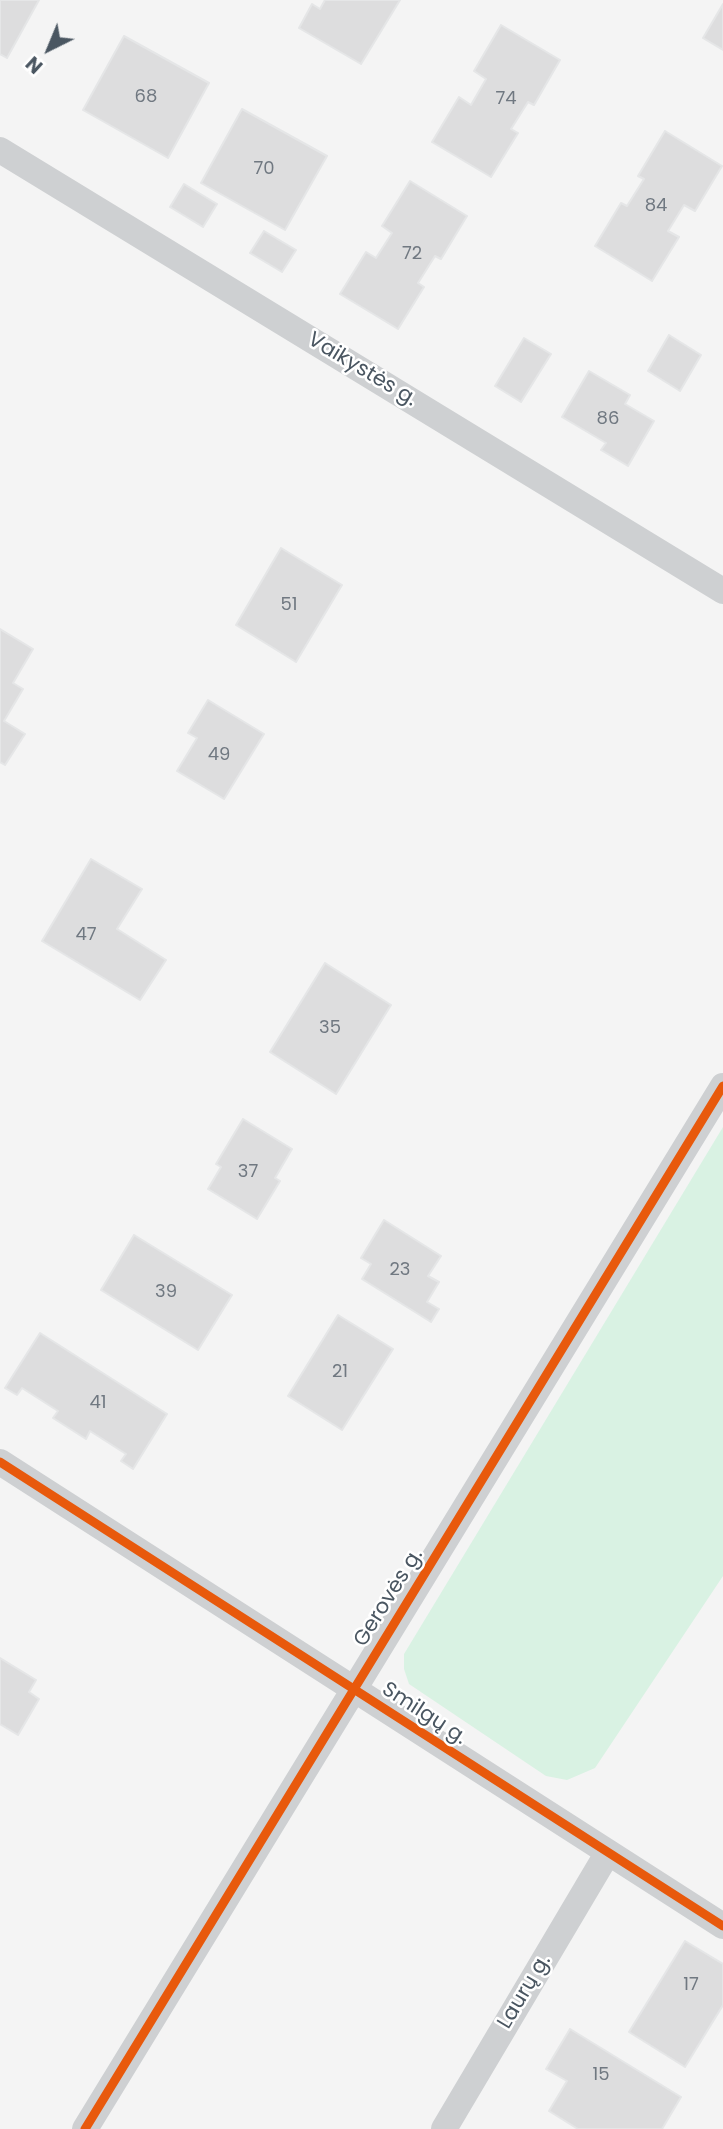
<!DOCTYPE html>
<html>
<head>
<meta charset="utf-8">
<style>
  body { margin:0 }
  #map { position:relative; width:723px; height:2129px; overflow:hidden; background:#f4f4f4; font-family:Poppins,sans-serif }
  canvas { display:block }
  .north { position:absolute; left:14px; top:14px; width:70px; height:70px; -webkit-text-stroke:5px #fff; paint-order:stroke; rotate:223deg; font-size:19px; font-weight:700; line-height:28px; text-align:center; color:#4a5661 }
  .north::after { content:''; display:block; margin:auto; width:24px; height:32px; background:#4a5661; clip-path:polygon(50% 0,100% 100%,50% 72%,0 100%) }
</style>
</head>
<body>
<div id="map">
<canvas width="723" height="2129"></canvas>
<div class="north">N</div>
</div>
<script>
const context = document.querySelector('canvas').getContext('2d');
context.lineJoin = 'round';
function paint(path, color) { context.fillStyle = color; context.fill(path, 'evenodd'); }
const toPath = rows => new Path2D(rows.map(r => 'M' + r).join(''));
function trace(path, color, width, dash) { context.strokeStyle = color; context.lineWidth = width; context.lineCap = dash ? 'butt' : 'round'; context.setLineDash(dash || []); context.stroke(path); }
function label(font, color, halo, rows, align = 'center') {
  context.font = font + ' Poppins,sans-serif'; context.lineWidth = 5; context.setLineDash([]); context.textBaseline = 'middle'; context.strokeStyle = halo; context.fillStyle = color; for (const [text, x, y, turn = 0] of rows) {
    context.save(); context.translate(x, y); context.rotate((+turn || 0) * Math.PI / 180); context.textAlign = isNaN(turn) ? turn : align; if (halo) context.strokeText(text, 0, 0); context.fillText(text, 0, 0); context.restore();
  }
}
const green = toPath([
  [723,1127,723,1576,595,1768,567,1780,546,1776,409,1684,404,1669,404,1654]
]);
const building = toPath([
  [0,0,39,0,7,58,0,54,0,0],
  [325,0,400,0,361,64,299,28,312,4,320,9,325,0],
  [723,4,723,50,703,38,723,4],
  [501,25,560,60,534,105,528,102,511,129,518,133,491,177,432,142,459,97,471,105,486,79,474,71,501,25],
  [124,36,209,83,168,158,83,110,124,36],
  [242,109,327,156,285,230,201,183,242,109],
  [665,131,722,166,695,211,684,205,668,231,679,237,652,281,595,246,621,203,627,206,644,179,638,176,665,131],
  [410,181,467,216,441,259,435,256,418,283,424,287,398,329,340,294,366,252,376,258,392,233,382,226,410,181],
  [184,184,217,204,203,227,170,207,184,184],
  [264,231,296,250,282,272,250,253,264,231],
  [669,335,701,355,680,391,648,371,669,335],
  [524,338,551,354,521,402,495,386,524,338],
  [589,371,630,395,625,404,654,421,628,466,601,450,606,443,562,417,589,371],
  [281,548,342,585,296,662,236,625,281,548],
  [0,629,33,649,13,683,23,689,4,721,25,734,5,765,0,762,0,629],
  [208,700,264,734,224,799,177,771,197,738,188,733,208,700],
  [91,859,142,889,117,929,166,960,140,1000,42,941,91,859],
  [325,963,391,1005,336,1094,270,1052,325,963],
  [243,1119,292,1149,275,1178,280,1181,257,1219,208,1189,221,1167,216,1164,243,1119],
  [384,1220,441,1256,428,1276,439,1282,427,1302,439,1309,431,1322,362,1279,371,1264,361,1258,384,1220],
  [134,1235,232,1295,198,1350,101,1290,134,1235],
  [338,1315,393,1349,342,1430,288,1396,338,1315],
  [40,1333,167,1414,133,1469,121,1461,126,1454,90,1431,86,1439,53,1418,58,1411,22,1388,17,1395,5,1388,40,1333],
  [0,1658,36,1680,29,1692,39,1699,18,1735,0,1724,0,1658],
  [685,1941,723,1964,723,2005,685,2067,629,2032,685,1941],
  [570,2029,681,2097,662,2129,578,2129,549,2111,567,2081,546,2069,570,2029]
]);
const minor = toPath([
  [0,150,723,591],
  [0,1462,723,1926],
  [85,2129,723,1086],
  [444,2129,607,1854]
]);
const cycleway = toPath([
  [0,1462,723,1926],
  [85,2129,723,1086]
]);
const numberNames = [
  ["68",146,97],
  ["74",506,99],
  ["70",264,169],
  ["84",656,206],
  ["72",412,254],
  ["86",608,419],
  ["51",289,605],
  ["49",219,755],
  ["47",86,935],
  ["35",330,1028],
  ["37",248,1172],
  ["23",400,1270],
  ["39",166,1292],
  ["21",340,1372],
  ["41",98,1403],
  ["17",691,1985],
  ["15",601,2075]
];
const streetNames = [
  ["Vaikystės g.",362,370,31],
  ["Gerovės g.",389,1598,-58],
  ["Smilgų g.",424,1714,33],
  ["Laurų g.",525,1992,-59]
];
paint(green, '#d9f2e3');
paint(building, '#ddddde');
trace(building, '#e5e6e7', 2);
trace(minor, '#ced0d2', 26);
trace(cycleway, '#e8590c', 9);
label('18px', '#707881', null, numberNames);
label('21px', '#4a5661', '#fff', streetNames);
</script>
</body>
</html>
